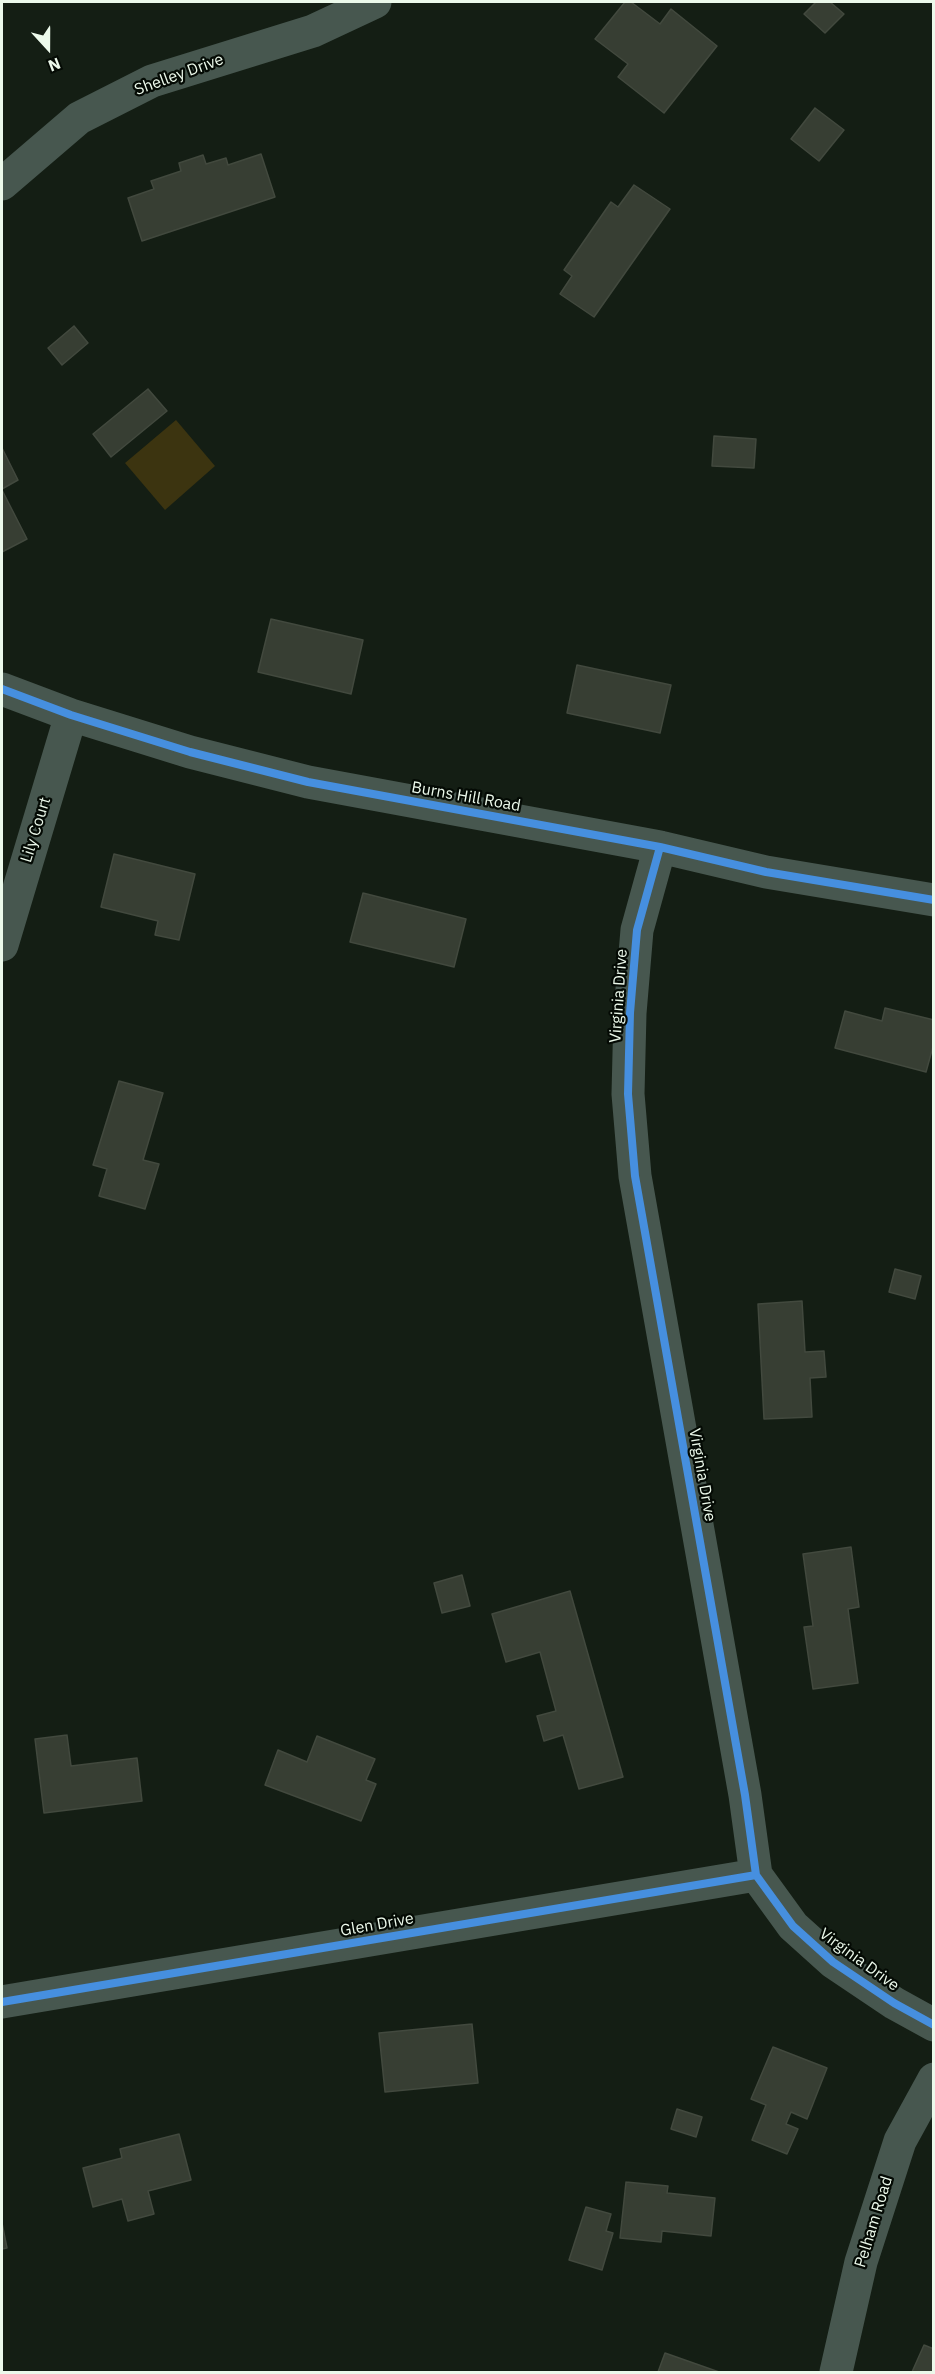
<!DOCTYPE html>
<html>
<head>
<meta charset="utf-8">
<style>
  body { margin:0 }
  #map { position:relative; width:935px; height:2374px; overflow:hidden; background:#141e14; font-family:"IBM Plex Sans",sans-serif }
  canvas { display:block }
  .frame { position:absolute; inset:0; border:3px solid #ecf9eb; pointer-events:none }
  .north { position:absolute; left:18px; top:18px; width:60px; height:60px; -webkit-text-stroke:4px #040a04; paint-order:stroke; rotate:159deg; font-size:16px; font-weight:700; line-height:24px; text-align:center; color:#ecf9eb }
  .north::after { content:''; display:block; margin:auto; width:21px; height:27px; background:#ecf9eb; clip-path:polygon(50% 0,100% 100%,50% 72%,0 100%) }
</style>
</head>
<body>
<div id="map">
<canvas width="935" height="2374"></canvas>
<div class="frame"></div>
<div class="north">N</div>
</div>
<script>
const context = document.querySelector('canvas').getContext('2d');
context.lineJoin = 'round';
function paint(path, color) { context.fillStyle = color; context.fill(path, 'evenodd'); }
const toPath = rows => new Path2D(rows.map(r => 'M' + r).join(''));
function trace(path, color, width, dash) { context.strokeStyle = color; context.lineWidth = width; context.lineCap = dash ? 'butt' : 'round'; context.setLineDash(dash || []); context.stroke(path); }
function label(font, color, halo, rows, align = 'center') {
  context.font = font + ' "IBM Plex Sans",sans-serif'; context.lineWidth = 4.5; context.setLineDash([]); context.textBaseline = 'middle'; context.strokeStyle = halo; context.fillStyle = color; for (const [text, x, y, turn = 0] of rows) {
    context.save(); context.translate(x, y); context.rotate((+turn || 0) * Math.PI / 180); context.textAlign = isNaN(turn) ? turn : align; if (halo) context.strokeText(text, 0, 0); context.fillText(text, 0, 0); context.restore();
  }
}
const green = toPath([
  [176,420,215,466,165,510,125,463]
]);
const building = toPath([
  [625,2,631,2,660,24,671,9,717,46,664,113,618,77,628,64,595,39,625,2],
  [816,2,830,2,844,14,825,33,804,14,816,2],
  [815,108,844,130,819,161,791,139,815,108],
  [261,154,275,197,142,241,128,198,154,189,151,181,181,171,179,163,203,155,206,164,226,158,228,165,261,154],
  [634,185,670,209,594,317,560,294,572,276,564,270,611,202,618,207,634,185],
  [74,326,88,343,62,365,48,348,74,326],
  [148,389,167,411,111,457,93,434,148,389],
  [714,436,756,439,754,468,712,466,714,436],
  [2,448,18,480,2,489,2,448],
  [2,490,27,539,2,552,2,490],
  [271,619,363,640,351,694,258,672,271,619],
  [577,665,671,685,660,733,567,713,577,665],
  [114,854,195,874,179,940,155,935,158,921,101,907,114,854],
  [363,893,466,919,454,967,350,942,363,893],
  [885,1008,934,1020,934,1043,926,1072,835,1048,845,1011,882,1021,885,1008],
  [119,1081,163,1093,143,1160,159,1164,145,1209,99,1196,107,1169,93,1165,119,1081],
  [895,1269,921,1276,915,1299,889,1292,895,1269],
  [802,1301,805,1352,824,1351,826,1377,810,1378,812,1417,764,1419,758,1304,802,1301],
  [851,1547,859,1607,848,1609,858,1683,813,1689,804,1627,813,1626,803,1554,851,1547],
  [462,1575,470,1606,442,1613,434,1583,462,1575],
  [570,1591,623,1777,579,1789,563,1735,544,1741,537,1716,556,1711,540,1652,506,1662,492,1614,570,1591],
  [67,1735,71,1766,137,1758,142,1801,44,1813,35,1739,67,1735],
  [317,1736,375,1759,366,1780,376,1784,361,1821,265,1785,278,1750,307,1762,317,1736],
  [472,2024,478,2083,385,2092,379,2033,472,2024],
  [773,2047,827,2068,807,2119,791,2112,786,2124,798,2129,787,2154,752,2140,766,2105,751,2099,773,2047],
  [677,2109,702,2117,696,2137,671,2129,677,2109],
  [179,2134,191,2180,148,2191,154,2214,128,2221,122,2199,93,2207,83,2168,122,2158,120,2149,179,2134],
  [626,2182,668,2186,667,2193,715,2198,711,2236,662,2231,661,2242,620,2238,626,2182],
  [586,2207,611,2214,606,2231,613,2233,602,2270,569,2260,586,2207],
  [2,2223,7,2248,2,2249,2,2223],
  [924,2345,934,2349,934,2372,912,2372,924,2345],
  [665,2353,719,2372,658,2372,665,2353]
]);
const minor = toPath([
  [2,184,79,118,152,81,313,31,375,2],
  [2,689,71,715,190,752,308,782,660,847,766,872,934,900],
  [660,847,637,930,630,1013,628,1094,635,1176,745,1795,756,1875,793,1926,833,1962,894,2003,934,2025],
  [2,945,71,715],
  [2,2002,756,1875],
  [836,2372,861,2262,900,2141,934,2079]
]);
const cycleway = toPath([
  [2,689,71,715,190,752,308,782,660,847,766,872,934,900],
  [660,847,637,930,630,1013,628,1094,635,1176,745,1795,756,1875,793,1926,833,1962,894,2003,934,2025],
  [2,2002,756,1875]
]);
const streetNames = [
  ["Shelley Drive",179,75,-20],
  ["Burns Hill Road",466,797,10],
  ["Lily Court",36,830,-73],
  ["Virginia Drive",619,996,-86],
  ["Virginia Drive",702,1475,80],
  ["Glen Drive",377,1925,-10],
  ["Virginia Drive",859,1960,36],
  ["Pelham Road",874,2222,-73]
];
paint(green, '#3c3410');
paint(building, '#373e33');
trace(building, '#42493e', 1.5);
trace(minor, '#47574f', 33);
trace(cycleway, '#468fdf', 8);
label('16px', '#ecf9eb', '#040a04', streetNames);
</script>
</body>
</html>
